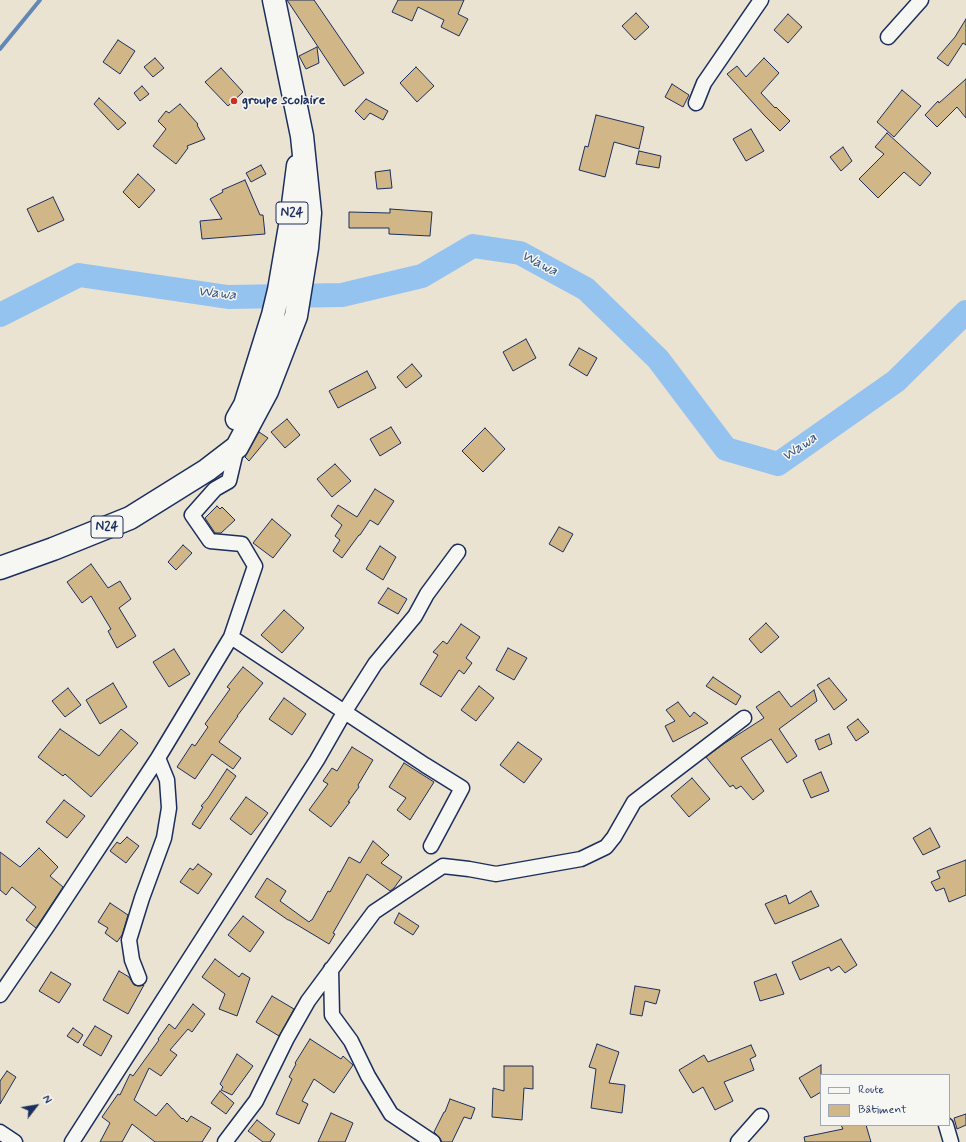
<!DOCTYPE html>
<html>
<head>
<meta charset="utf-8">
<style>
  body { margin:0 }
  #map { position:relative; width:966px; height:1142px; overflow:hidden; background:#ebe3d2; font-family:Mynerve,sans-serif }
  canvas { display:block }
  .legend { position:absolute; left:820px; top:1074px; width:130px; height:52px; box-sizing:border-box; background:#f6f6f2; border:1px solid #9ea6b7; margin:0; padding:5px 7px; list-style:none; font-size:12px; color:#1b2f5e }
  .legend li { display:flex; align-items:center; gap:8px; height:20px }
  .legend b { width:20px; border:1px solid #9ea6b7 }
  .north { position:absolute; left:16px; top:1086px; width:40px; height:40px; -webkit-text-stroke:3px #f6f6f2; paint-order:stroke; rotate:59deg; font-size:11px; font-weight:700; line-height:16px; text-align:center; color:#1b2f5e }
  .north::after { content:''; display:block; margin:auto; width:14px; height:18px; background:#1b2f5e; clip-path:polygon(50% 0,100% 100%,50% 72%,0 100%) }
</style>
</head>
<body>
<div id="map">
<canvas width="966" height="1142"></canvas>
<ul class="legend">
<li><b style="height:5px;background:#f6f6f2"></b>Route</li>
<li><b style="height:11px;background:#d1b787"></b>Bâtiment</li>
</ul>
<div class="north">N</div>
</div>
<script>
const context = document.querySelector('canvas').getContext('2d');
context.lineJoin = 'round';
const toPath = rows => new Path2D(rows.map(r => 'M' + r).join(''));
function trace(path, color, width, dash) { context.strokeStyle = color; context.lineWidth = width; context.lineCap = dash ? 'butt' : 'round'; context.setLineDash(dash || []); context.stroke(path); }
function paint(path, color) { context.fillStyle = color; context.fill(path, 'evenodd'); }
function label(font, color, halo, rows, align = 'center') {
  context.font = font + ' Mynerve,sans-serif'; context.lineWidth = 3; context.setLineDash([]); context.textBaseline = 'middle'; context.strokeStyle = halo; context.fillStyle = color; for (const [text, x, y, turn = 0] of rows) {
    context.save(); context.translate(x, y); context.rotate((+turn || 0) * Math.PI / 180); context.textAlign = isNaN(turn) ? turn : align; if (halo) context.strokeText(text, 0, 0); context.fillText(text, 0, 0); context.restore();
  }
}
const stream = toPath([
  [0,49,40,0]
]);
const river = toPath([
  [0,315,79,275,228,297,342,295,422,276,473,246,520,253,586,289,658,359,726,449,778,464,896,381,966,312]
]);
const building = toPath([
  [287,0,314,0,364,73,344,86,287,0],
  [398,0,464,0,458,14,468,19,459,36,441,27,444,20,418,7,412,21,392,12,398,0],
  [636,13,649,27,635,40,622,26,636,13],
  [788,14,802,27,788,43,774,30,788,14],
  [966,19,966,45,963,43,948,66,937,58,955,37,966,19],
  [118,40,135,51,120,74,103,62,118,40],
  [317,47,319,63,306,69,299,56,317,47],
  [155,58,164,68,153,77,144,67,155,58],
  [764,58,779,73,761,93,775,108,776,107,790,121,780,131,764,115,727,74,737,66,746,77,764,58],
  [416,67,434,86,417,102,400,83,416,67],
  [221,68,243,92,228,106,205,82,221,68],
  [966,79,966,118,957,107,937,127,925,115,938,101,939,103,966,79],
  [672,84,689,95,683,107,665,97,672,84],
  [142,86,149,94,140,101,134,93,142,86],
  [902,90,921,106,894,137,877,122,902,90],
  [99,98,126,123,118,130,94,104,99,98],
  [366,99,388,111,383,120,370,113,364,120,355,111,366,99],
  [180,104,198,124,197,125,205,139,187,146,188,148,176,164,153,146,166,129,158,121,166,111,169,113,180,104],
  [596,115,644,127,639,149,614,142,605,177,579,170,585,146,588,147,596,115],
  [751,129,764,151,746,161,733,139,751,129],
  [887,133,931,173,920,186,904,172,878,198,859,179,884,154,875,147,887,133],
  [843,147,852,161,841,171,830,157,843,147],
  [639,151,661,156,659,168,636,164,639,151],
  [261,165,266,174,251,182,246,173,261,165],
  [390,170,392,188,377,189,375,172,390,170],
  [138,174,155,190,139,208,123,192,138,174],
  [245,180,260,215,263,215,265,234,202,239,200,221,222,219,210,199,223,192,222,190,245,180],
  [53,197,64,220,38,232,27,209,53,197],
  [390,209,432,212,430,236,389,234,389,228,349,228,349,212,390,213,390,209],
  [526,339,536,358,513,371,503,352,526,339],
  [579,348,597,358,587,376,569,365,579,348],
  [412,364,422,376,406,388,397,377,412,364],
  [367,371,376,388,338,408,329,391,367,371],
  [287,419,300,435,285,448,271,432,287,419],
  [391,427,401,443,380,456,370,439,391,427],
  [485,428,505,449,483,472,462,451,485,428],
  [259,432,268,438,249,461,245,457,259,432],
  [335,464,351,481,332,497,317,479,335,464],
  [375,489,394,501,378,525,370,520,360,535,359,535,342,558,333,551,340,540,335,536,342,525,331,516,338,505,357,517,375,489],
  [217,506,220,509,222,507,235,520,221,533,215,533,205,518,217,506],
  [272,519,291,535,273,558,253,543,272,519],
  [559,527,573,534,563,552,549,544,559,527],
  [183,545,192,553,176,570,168,562,183,545],
  [380,546,396,557,383,580,366,569,380,546],
  [91,564,108,588,120,581,131,599,119,608,136,636,117,648,108,631,111,629,91,596,82,603,67,582,91,564],
  [388,588,407,599,398,614,378,603,388,588],
  [284,610,304,628,282,653,261,635,284,610],
  [766,623,779,637,761,653,749,639,766,623],
  [461,624,480,637,466,658,472,663,464,674,459,670,441,697,420,684,438,655,433,652,443,641,447,644,461,624],
  [508,648,527,658,514,680,496,670,508,648],
  [174,649,190,674,169,687,153,662,174,649],
  [243,667,263,683,237,716,238,716,219,742,241,758,233,769,212,754,195,779,177,767,192,744,195,746,208,727,205,724,230,689,227,687,243,667],
  [713,677,741,696,736,705,706,686,713,677],
  [829,678,847,700,834,710,817,685,829,678],
  [113,683,127,707,100,724,86,700,113,683],
  [479,686,494,698,476,721,461,710,479,686],
  [68,688,81,705,65,717,52,701,68,688],
  [814,690,817,701,779,729,797,756,787,763,771,739,741,758,764,791,753,800,741,786,736,789,733,785,730,787,706,757,725,743,764,718,756,707,779,691,791,707,814,690],
  [284,698,306,714,292,735,269,719,284,698],
  [678,702,690,717,694,712,708,723,673,742,665,726,675,721,666,710,678,702],
  [858,719,869,732,856,741,847,727,858,719],
  [60,729,99,756,121,729,138,743,91,797,65,774,63,776,38,757,60,729],
  [829,734,832,744,819,750,815,740,829,734],
  [518,742,542,759,524,783,500,765,518,742],
  [352,747,373,760,358,785,359,787,348,802,350,802,331,827,309,810,328,784,323,781,332,768,337,771,352,747],
  [404,763,434,782,410,820,397,810,406,798,389,787,404,763],
  [227,769,236,776,200,829,192,824,203,807,201,806,208,798,227,769],
  [821,772,829,791,811,798,803,780,821,772],
  [692,778,710,799,689,817,671,796,692,778],
  [246,797,268,813,251,835,230,819,246,797],
  [64,800,85,816,67,838,46,822,64,800],
  [930,828,940,847,923,855,913,838,930,828],
  [127,837,139,846,126,863,110,851,117,842,120,844,127,837],
  [373,841,389,855,381,863,402,877,394,888,390,891,367,874,333,933,335,934,329,944,289,920,288,920,255,897,267,878,286,891,280,901,309,922,311,920,312,920,328,891,330,892,349,857,360,863,373,841],
  [39,848,58,867,50,876,63,887,36,928,26,920,36,907,12,887,6,895,0,890,0,852,20,867,39,848],
  [966,860,966,895,949,902,944,888,936,891,931,882,940,878,937,871,966,860],
  [198,864,212,874,198,894,180,882,190,868,193,870,198,864],
  [811,891,819,906,775,924,765,904,786,895,789,904,811,891],
  [110,903,128,915,122,935,117,942,105,933,108,928,98,922,110,903],
  [399,913,419,926,413,935,394,923,399,913],
  [243,916,264,932,250,952,228,935,243,916],
  [841,939,857,965,845,973,839,966,831,971,829,967,800,980,792,962,841,939],
  [215,959,239,977,242,973,250,978,237,1016,219,1009,225,994,202,977,215,959],
  [119,971,129,977,134,985,138,986,144,985,128,1014,103,1000,119,971],
  [51,972,71,984,59,1003,39,991,51,972],
  [776,974,784,994,760,1001,754,982,776,974],
  [635,986,660,990,656,1004,645,1001,642,1016,630,1014,635,986],
  [272,996,294,1009,279,1036,256,1022,272,996],
  [193,1004,205,1014,192,1032,188,1029,170,1050,177,1055,161,1076,149,1068,134,1100,156,1116,167,1103,182,1119,183,1118,187,1122,191,1116,211,1128,202,1142,155,1142,132,1124,122,1142,100,1142,110,1123,102,1117,118,1094,120,1095,130,1074,133,1076,159,1040,158,1039,169,1024,175,1029,193,1004],
  [95,1026,112,1036,101,1056,83,1045,95,1026],
  [73,1028,83,1035,78,1043,67,1036,73,1028],
  [310,1039,341,1059,343,1056,353,1065,334,1093,314,1079,302,1101,308,1104,299,1124,276,1114,292,1079,289,1077,296,1064,295,1063,310,1039],
  [597,1044,619,1052,609,1083,625,1085,622,1113,591,1108,596,1069,589,1067,597,1044],
  [751,1045,756,1056,750,1059,754,1070,724,1082,733,1101,715,1110,703,1087,693,1093,679,1070,704,1055,708,1062,751,1045],
  [237,1054,253,1066,232,1095,221,1090,223,1087,220,1084,237,1054],
  [821,1065,821,1092,811,1098,799,1078,821,1065],
  [504,1066,533,1066,533,1089,524,1088,522,1120,492,1117,493,1088,504,1091,504,1066],
  [7,1071,16,1077,0,1104,0,1081,7,1071],
  [220,1091,234,1103,226,1114,211,1103,220,1091],
  [450,1099,475,1108,471,1119,464,1117,452,1142,442,1142,440,1138,434,1132,444,1112,445,1112,450,1099],
  [331,1113,353,1123,345,1142,318,1142,331,1113],
  [966,1114,966,1125,957,1129,954,1118,966,1114],
  [257,1120,275,1134,270,1142,263,1142,248,1131,257,1120],
  [841,1125,866,1125,871,1142,805,1142,804,1137,843,1129,841,1125]
]);
const street = toPath([
  [888,37,921,0],
  [696,103,704,83,761,0],
  [231,637,425,765,462,788,431,846],
  [331,969,332,1015,351,1041,368,1076,391,1114,433,1142],
  [139,978,132,960,129,940,142,898,164,838,169,808,167,780,158,758],
  [0,995,46,928,158,758,231,637,255,566,242,544,210,541,192,515,215,489,229,481,237,447],
  [946,1125,951,1142],
  [0,1132,15,1142],
  [72,1142,317,760,345,711,375,664,415,616,427,594,458,552],
  [225,1142,256,1101,287,1038,308,1001,374,912,443,866,469,869,496,874,581,859,606,847,614,837,634,802,744,718],
  [738,1142,761,1116]
]);
const primary = toPath([
  [237,419,245,405,273,315,279,290,291,220,298,166],
  [0,568,53,549,130,518,207,470,237,447,267,391,296,316,307,248,310,213,302,136,274,0]
]);
const markers = [
  [234,101,4,"#c8321e"]
];
const shields = [
  [292,213,32],
  [107,527,32]
];
const shieldNames = [
  ["N24",292,213],
  ["N24",107,527]
];
const poiNames = [
  ["groupe scolaire",242,101]
];
const waterNames = [
  ["Wawa",539,264,27],
  ["Wawa",217,294,6],
  ["Wawa",800,448,-35]
];
trace(stream, '#6488b6', 4);
trace(river, '#95c3f0', 24);
paint(building, '#d1b787');
trace(building, '#1b2f5e', 1);
trace(street, '#1b2f5e', 17);
trace(primary, '#1b2f5e', 25);
trace(street, '#f6f6f2', 14);
trace(primary, '#f6f6f2', 22);
for (const [x, y, r, color] of markers) { const dot = new Path2D(); dot.arc(x, y, r, 0, 2 * Math.PI); context.fillStyle = color; context.fill(dot); trace(dot, '#f6f6f2', 1.5); }
for (const [x, y, w] of shields) { const box = new Path2D(); box.roundRect(x - w / 2, y - 11, w, 22, 3); context.fillStyle = '#f6f6f2'; context.fill(box); trace(box, '#1b2f5e', 1); }
label('bold 13px', '#1b2f5e', null, shieldNames);
label('bold 14px', '#1b2f5e', '#f6f6f2', poiNames, 'left');
label('italic 15px', '#3a5482', '#f6f6f2', waterNames);
</script>
</body>
</html>
